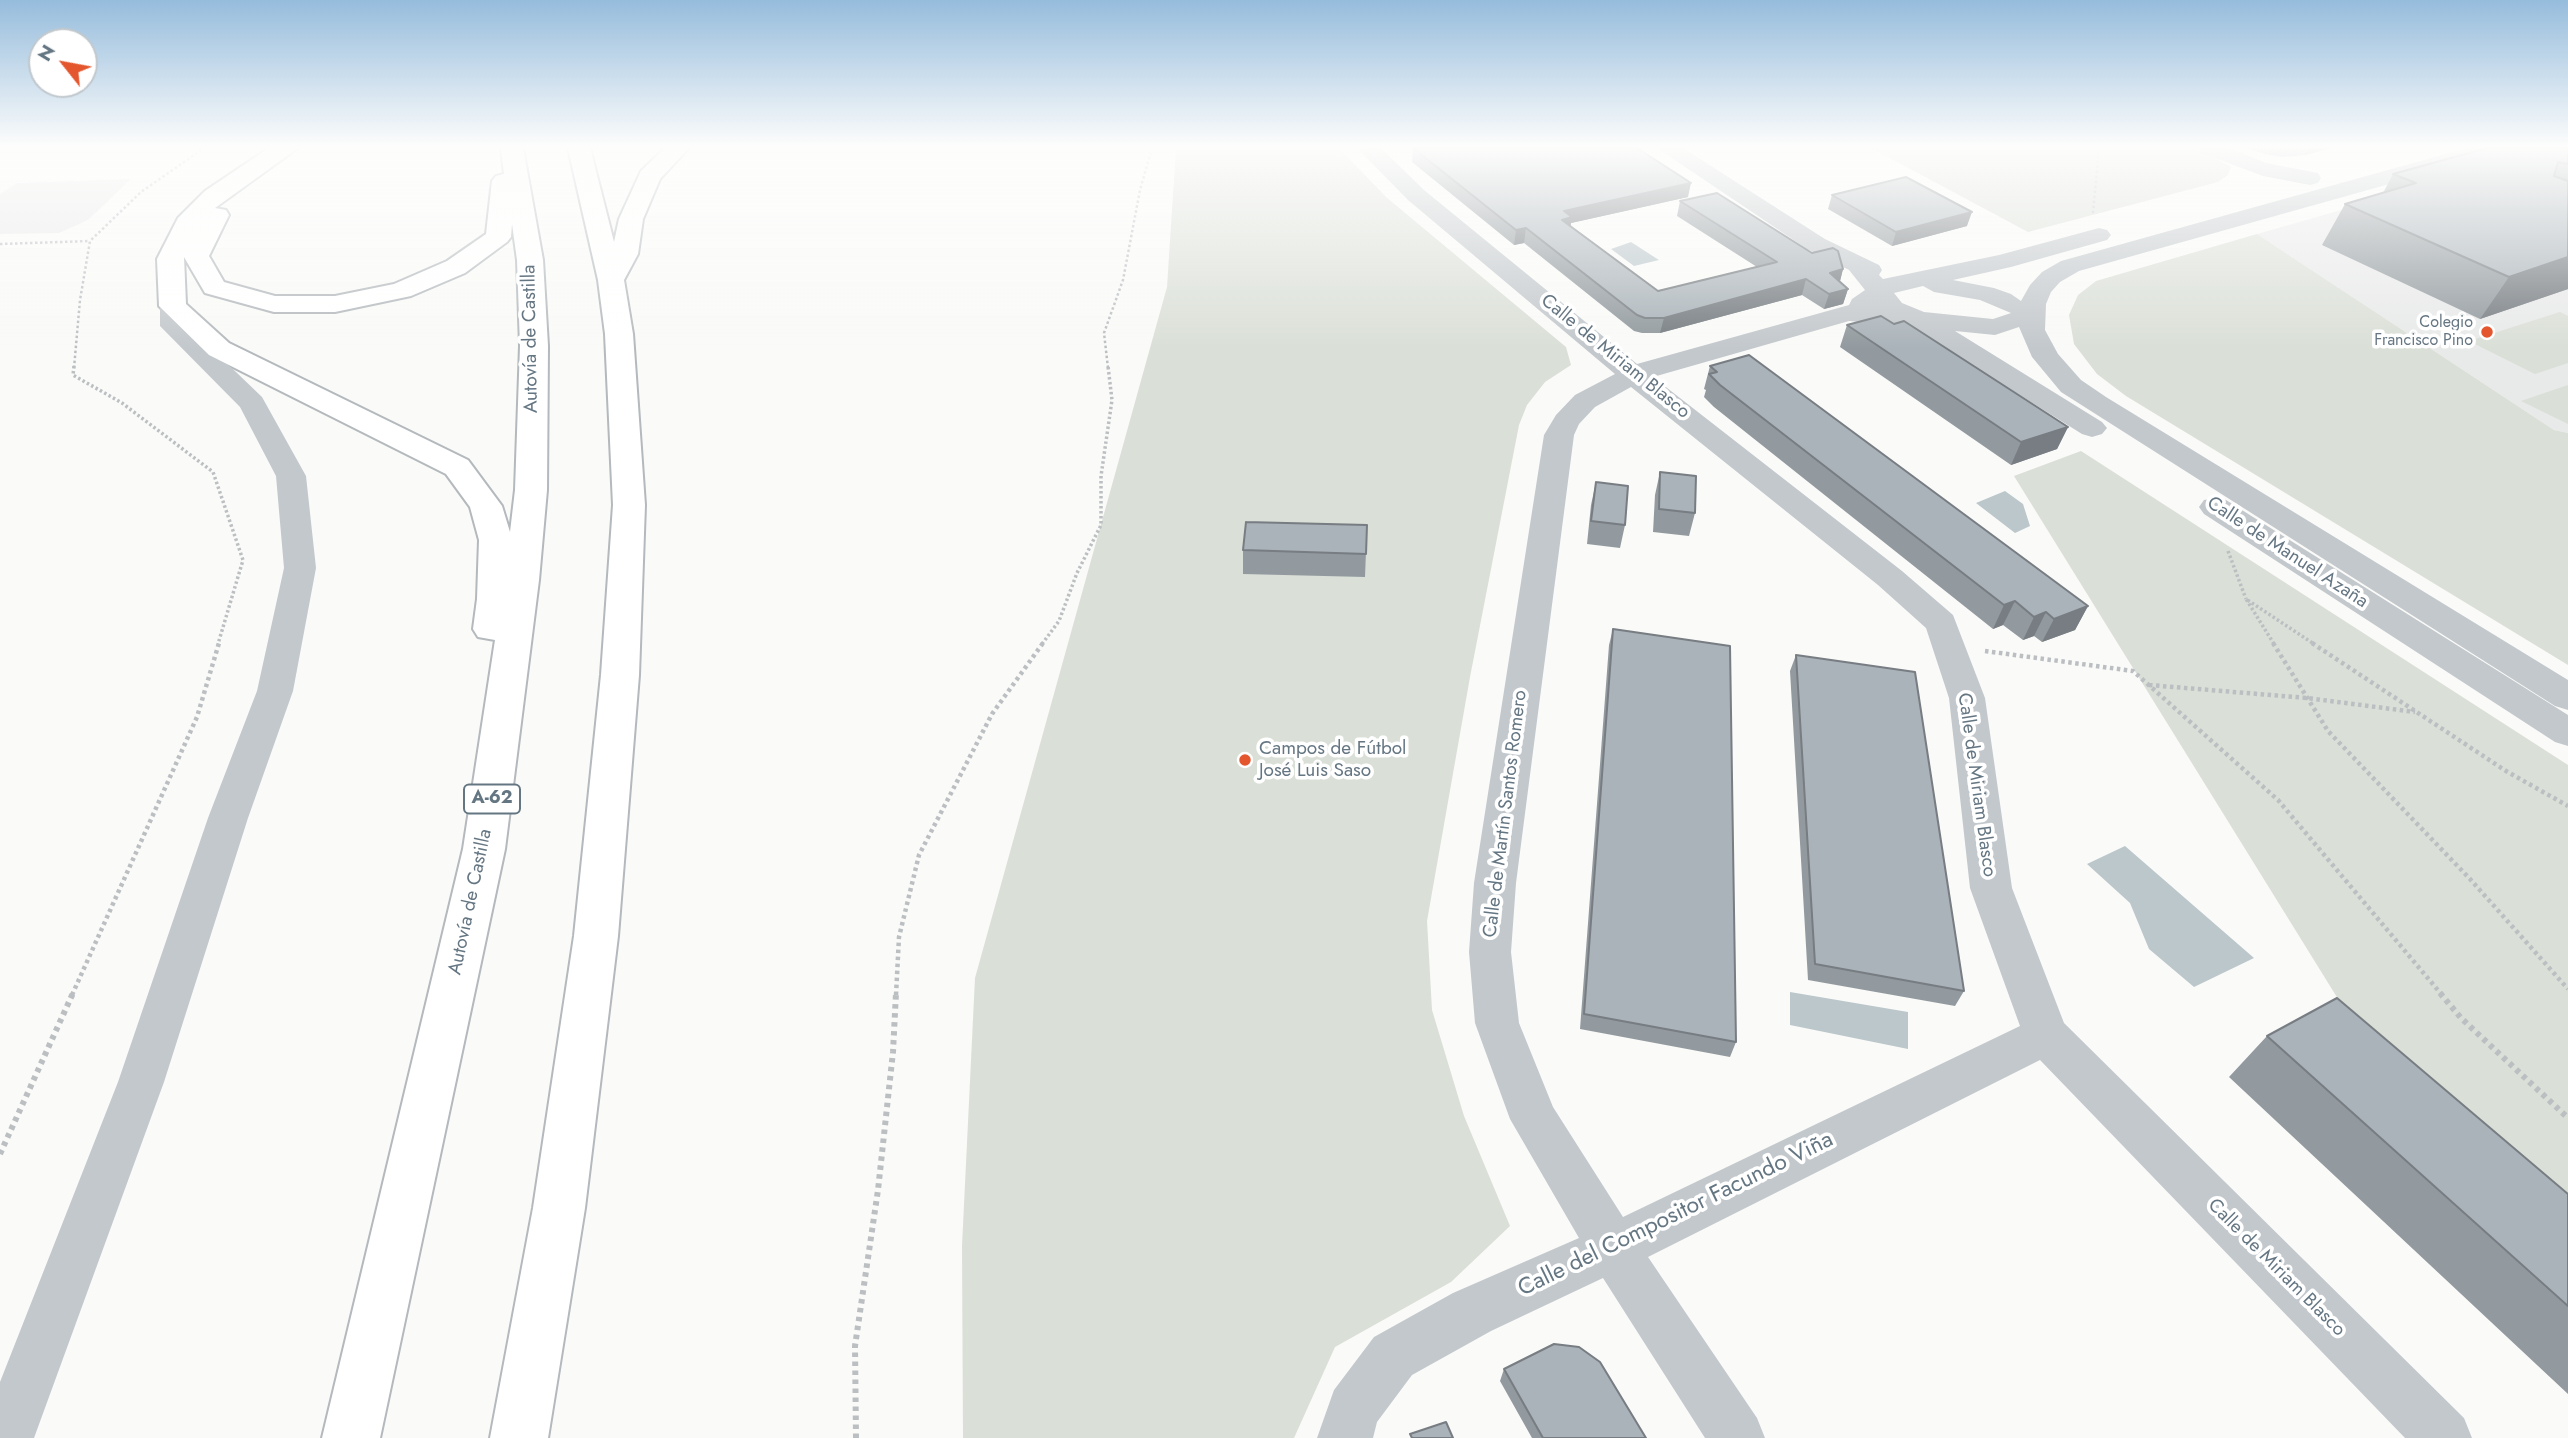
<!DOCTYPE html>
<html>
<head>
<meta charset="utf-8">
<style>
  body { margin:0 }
  #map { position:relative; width:2568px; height:1438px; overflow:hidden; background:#fafaf8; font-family:Jost,sans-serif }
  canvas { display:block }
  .north { position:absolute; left:28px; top:28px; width:70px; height:70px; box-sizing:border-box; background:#fff; border:2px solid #c1c8cd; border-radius:50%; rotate:301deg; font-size:19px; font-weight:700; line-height:28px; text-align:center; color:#657683 }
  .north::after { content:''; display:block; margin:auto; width:24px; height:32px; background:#e4572e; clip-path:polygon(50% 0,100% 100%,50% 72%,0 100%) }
</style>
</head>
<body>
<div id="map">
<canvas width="2568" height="1438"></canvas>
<div class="north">N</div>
</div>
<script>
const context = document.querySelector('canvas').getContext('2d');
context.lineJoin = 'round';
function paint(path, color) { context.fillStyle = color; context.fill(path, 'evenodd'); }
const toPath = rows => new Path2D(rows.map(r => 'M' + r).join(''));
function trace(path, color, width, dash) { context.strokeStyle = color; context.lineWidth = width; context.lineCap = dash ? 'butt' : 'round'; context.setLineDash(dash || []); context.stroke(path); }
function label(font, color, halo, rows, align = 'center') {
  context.font = font + ' Jost,sans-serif'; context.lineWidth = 7; context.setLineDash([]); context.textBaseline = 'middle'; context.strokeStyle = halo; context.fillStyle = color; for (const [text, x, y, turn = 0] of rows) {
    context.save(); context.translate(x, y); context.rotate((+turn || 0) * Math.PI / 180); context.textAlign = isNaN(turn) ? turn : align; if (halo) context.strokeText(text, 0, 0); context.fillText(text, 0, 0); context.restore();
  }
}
const built = toPath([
  [131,179,88,220,59,233,0,234,0,194,17,183],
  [2436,183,2568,228,2568,433,2554,430,2257,234]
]);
const green = toPath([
  [1176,148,1339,148,1386,197,1566,347,1571,365,1545,382,1527,405,1519,425,1470,677,1427,921,1432,1010,1464,1116,1510,1226,1451,1282,1335,1347,1294,1438,963,1438,962,1246,975,978,1167,287],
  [1871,148,2198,148,2231,167,2228,175,2218,182,2028,232],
  [2257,234,2554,430,2568,433,2568,665,2126,396,2097,374,2074,344,2069,315,2078,295,2096,281],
  [2560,312,2568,316,2568,363,2535,374,2469,341],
  [2568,385,2568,424,2521,401],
  [2081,451,2568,765,2568,1201,2348,1015,2014,476]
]);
const water = toPath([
  [1631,242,1659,260,1634,266,1611,249],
  [2005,491,2023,504,2030,526,2015,533,1976,503],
  [2125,846,2254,958,2194,987,2149,949,2130,903,2087,864],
  [1790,992,1908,1012,1908,1049,1790,1025]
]);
const pathFar3 = toPath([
  [2093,213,2099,148],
  [0,244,90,241],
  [74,368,80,300,90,241,141,192,204,148],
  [1108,368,1104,333,1123,280,1140,190,1152,148]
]);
const pathFar2 = toPath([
  [74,366,73,375,122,403,213,472,243,560,218,644],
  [2228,551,2246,599],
  [1042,644,1059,621,1077,573,1101,525,1101,476,1112,400,1108,366],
  [2274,644,2246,599,2314,644]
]);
const pathFar1 = toPath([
  [2273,643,2328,731,2470,879,2568,989],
  [2312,643,2506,771,2568,806],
  [1985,651,2133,671,2278,800,2442,995],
  [2149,685,2307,698,2415,712],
  [72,995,197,717,219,643],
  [896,995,899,937,919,855,992,714,1043,643]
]);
const path = toPath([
  [2440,993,2461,1018,2568,1118],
  [0,1154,73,993],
  [856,1438,855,1346,878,1190,893,1052,896,993]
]);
const minor = toPath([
  [1357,148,1381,148,1424,190,1637,364,1849,305,1852,299,1865,290,1849,270,1807,249,1657,148,1683,148,1825,239,1879,265,1882,270,1879,275,1883,279,1999,255,2099,228,2107,230,2111,235,2107,240,2011,267,1953,280,1994,288,2011,294,2021,301,2030,285,2042,272,2061,261,2467,148,2503,148,2500,153,2079,271,2060,282,2051,292,2046,304,2045,330,2058,354,2081,380,2106,397,2568,680,2568,710,2555,706,2061,392,2032,357,2019,327,1995,335,1955,331,2102,422,2107,428,2102,434,2092,437,2082,434,1911,327,1849,321,1653,377,1902,571,1953,615,1985,698,2012,888,2064,1023,2464,1418,2472,1438,2405,1438,2040,1060,1648,1257,1757,1418,1765,1438,1705,1438,1603,1278,1491,1331,1412,1375,1377,1422,1373,1438,1317,1438,1334,1390,1374,1337,1453,1293,1579,1238,1510,1119,1475,1023,1469,952,1474,883,1544,435,1556,415,1575,395,1615,374,1408,200,1357,148],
  [1923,286,1934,292,1980,300,2011,313,1993,319,1924,312,1902,303,1894,293,1923,286],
  [1631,387,1878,585,1926,628,1949,698,1970,888,2020,1026,1623,1217,1553,1107,1519,1023,1511,952,1516,883,1574,435,1579,424,1595,407,1631,387],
  [2199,148,2230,148,2266,163,2318,173,2321,178,2318,183,2310,185,2263,176,2202,153,2199,148],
  [173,298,182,301,186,306,186,324,262,397,306,476,316,568,293,691,248,818,164,1082,34,1438,0,1438,0,1382,118,1082,208,818,257,691,284,568,276,476,240,407,160,326,160,306,164,301,173,298],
  [2215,498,2226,500,2568,715,2568,746,2555,742,2204,514,2199,507,2204,500,2215,498]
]);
const highway = toPath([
  [269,148,298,148,215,208,226,210,229,215,209,256,224,282,275,296,335,296,394,284,447,261,486,234,492,181,496,176,504,174,501,148,523,148,543,260,548,346,547,490,539,580,505,849,380,1438,322,1438,463,849,495,640,478,637,473,629,477,599,479,540,470,507,446,474,209,355,159,306,157,259,178,218,205,191,269,148],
  [512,224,517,260,520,346,515,490,510,532,502,506,468,460,229,343,186,304,184,257,205,293,274,312,335,312,411,296,465,273,507,242,511,237,512,224],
  [568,148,590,148,614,242,619,219,641,171,665,148,689,148,660,179,643,219,638,254,624,280,633,334,645,505,639,675,618,936,585,1208,548,1438,490,1438,533,1208,574,936,601,675,613,505,605,334,598,280,568,148]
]);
const wall = toPath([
  [1413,148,1688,197,1571,223,1571,226,1658,291,1757,267,1677,216,1680,201,1812,253,1843,269,1840,281,1848,289,1843,304,1824,309,1802,295,1660,333,1642,333,1634,331,1524,243,1514,245,1412,162],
  [2246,148,2332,148,2305,155,2282,157,2265,154],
  [2568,148,2568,289,2480,319,2322,245,2345,204,2383,193,2393,174],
  [1832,195,1967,226,1892,246,1828,209],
  [1847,325,2068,427,2057,449,2011,465,1840,347],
  [1710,366,2088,606,2075,630,2042,642,2034,636,2023,640,2003,625,1993,629,1714,407,1704,397,1706,390,1704,389],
  [1660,472,1695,513,1689,536,1653,532,1655,495],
  [1596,482,1625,525,1620,548,1587,544,1591,505],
  [1367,525,1365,577,1243,574,1243,550],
  [1613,629,1736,1042,1730,1057,1580,1029,1609,645],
  [1796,655,1964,991,1955,1006,1808,980,1790,671],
  [2267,1036,2568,1194,2568,1394,2229,1077],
  [1504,1369,1646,1438,1532,1438,1500,1381]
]);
const shadedWall = toPath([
  [2309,148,2332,148,2305,155],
  [1691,183,1688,197,1571,223,1570,232,1562,220,1564,211],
  [1972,212,1967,226,1892,246,1896,232],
  [1526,228,1524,243,1514,245,1516,230],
  [2568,257,2568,289,2480,319,2509,277],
  [1843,269,1839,285,1830,273],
  [1806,279,1802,295,1660,333,1664,318],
  [1848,289,1843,304,1824,309,1829,294],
  [2068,427,2057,449,2011,465,2021,442],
  [2015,601,2003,625,1993,629,2004,605],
  [2088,606,2075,630,2042,642,2054,619],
  [2046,612,2034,636,2023,640,2034,617]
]);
const building = toPath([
  [1413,148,1637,148,1691,183,1564,211,1572,217,1562,220,1658,291,1777,262,1680,201,1717,193,1812,253,1833,248,1838,251,1843,269,1830,273,1848,289,1829,294,1806,279,1664,318,1645,318,1637,315,1526,228,1516,230,1413,148],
  [2487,148,2568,148,2568,164,2558,162,2554,176,2568,181,2568,257,2509,277,2345,204,2416,183,2393,174,2487,148],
  [1906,177,1972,212,1896,232,1832,195,1906,177],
  [1881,316,1894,324,1904,321,2068,427,2021,442,1847,325,1881,316],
  [1749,355,2088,606,2054,619,2046,612,2034,617,2015,601,2004,605,1720,385,1709,374,1717,372,1710,366,1749,355],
  [1660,472,1696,476,1695,513,1659,509,1660,472],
  [1596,482,1628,486,1625,525,1591,521,1596,482],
  [1246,522,1367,525,1366,554,1243,550,1246,522],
  [1613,629,1730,646,1736,1042,1584,1014,1613,629],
  [1796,655,1915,672,1964,991,1815,964,1796,655],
  [2337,998,2568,1194,2568,1306,2267,1036,2337,998],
  [1554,1344,1579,1347,1600,1362,1646,1438,1543,1438,1504,1369,1554,1344],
  [1446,1422,1453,1438,1412,1438,1410,1434,1446,1422]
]);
const markers = [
  [2487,332,7,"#e4572e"],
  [1245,760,7,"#e4572e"]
];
const farPoinames = [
  ["Colegio",2473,323],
  ["Francisco Pino",2473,341]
];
const shields = [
  [492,799,56]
];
const shieldNames = [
  ["A-62",492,799]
];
const streetNames = [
  ["Autovía de Castilla",531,339,-91],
  ["Calle de Miriam Blasco",1615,357,39],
  ["Calle de Manuel Azaña",2287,553,33],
  ["Calle de Miriam Blasco",1976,785,82],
  ["Calle de Martín Santos Romero",1506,814,-83],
  ["Autovía de Castilla",471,902,-78],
  ["Calle de Miriam Blasco",2276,1268,45]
];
const poiNames = [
  ["Campos de Fútbol",1259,749],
  ["José Luis Saso",1259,771]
];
const nearStreetnames = [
  ["Calle del Compositor Facundo Viña",1676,1215,-26]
];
paint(built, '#e8e9e9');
paint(green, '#dadfd7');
paint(water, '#bbc7cb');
trace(highway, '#b4b9bd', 4);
trace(pathFar3, '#bbbfc2', 2.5, [2.5, 2.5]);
trace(pathFar2, '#bbbfc2', 3.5, [2.5, 2.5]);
trace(pathFar1, '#bbbfc2', 4.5, [3.5, 3.5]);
trace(path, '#bbbfc2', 6, [4.5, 4.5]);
paint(minor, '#c3c8cc');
paint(highway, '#fff');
paint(wall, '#929a9f');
paint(shadedWall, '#777d82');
paint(building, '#aab3b9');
trace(building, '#777d82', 2);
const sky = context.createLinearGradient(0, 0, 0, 349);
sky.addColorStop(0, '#96bcdc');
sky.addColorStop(0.42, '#fdfdfc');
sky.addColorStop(1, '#fdfdfc00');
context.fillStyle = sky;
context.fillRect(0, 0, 2568, 349);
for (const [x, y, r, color] of markers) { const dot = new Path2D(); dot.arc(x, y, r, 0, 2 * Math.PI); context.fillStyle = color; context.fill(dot); trace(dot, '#fff', 2.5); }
label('16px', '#657683', '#fff', farPoinames, 'right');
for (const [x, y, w] of shields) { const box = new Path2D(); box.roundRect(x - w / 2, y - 14.5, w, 29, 5); context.fillStyle = '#fff'; context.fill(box); trace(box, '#657683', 2); }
label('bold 18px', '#657683', null, shieldNames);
label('19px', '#657683', '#fff', streetNames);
label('19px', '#657683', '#fff', poiNames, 'left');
label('23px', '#657683', '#fff', nearStreetnames);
</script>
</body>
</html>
